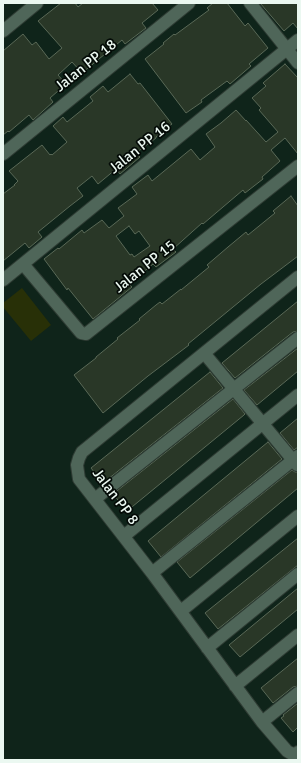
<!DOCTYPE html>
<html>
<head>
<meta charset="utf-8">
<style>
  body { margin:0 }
  #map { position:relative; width:301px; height:763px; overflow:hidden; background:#0f241a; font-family:Signika,sans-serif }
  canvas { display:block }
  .frame { position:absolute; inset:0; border:4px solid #ebf8f1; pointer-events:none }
</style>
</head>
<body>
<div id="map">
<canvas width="301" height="763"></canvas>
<div class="frame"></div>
</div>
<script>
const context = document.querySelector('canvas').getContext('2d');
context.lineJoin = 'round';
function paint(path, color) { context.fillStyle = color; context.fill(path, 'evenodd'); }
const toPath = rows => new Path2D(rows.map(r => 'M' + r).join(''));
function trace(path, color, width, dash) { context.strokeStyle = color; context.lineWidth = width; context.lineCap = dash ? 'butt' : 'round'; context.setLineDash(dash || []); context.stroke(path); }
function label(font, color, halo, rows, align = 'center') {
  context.font = font + ' Signika,sans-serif'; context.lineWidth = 3.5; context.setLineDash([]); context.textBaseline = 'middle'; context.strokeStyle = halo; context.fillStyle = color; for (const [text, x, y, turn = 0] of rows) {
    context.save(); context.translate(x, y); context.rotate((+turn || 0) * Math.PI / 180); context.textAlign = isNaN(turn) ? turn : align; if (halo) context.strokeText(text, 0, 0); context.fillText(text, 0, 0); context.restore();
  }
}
const green = toPath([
  [22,288,51,325,31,341,3,307,3,303]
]);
const building = toPath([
  [61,3,75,3,78,7,83,3,152,3,158,10,142,23,146,28,125,44,122,40,82,73,72,62,58,75,66,84,50,98,53,102,33,120,29,115,9,132,8,131,3,135,3,51,23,34,32,45,36,42,49,59,62,48,38,21,61,3],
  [213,3,227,3,245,26,248,23,268,48,249,64,251,66,230,84,227,81,201,100,202,102,186,113,145,59,164,44,163,43,174,34,175,35,209,10,207,8,213,3],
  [260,3,298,3,298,29,293,23,284,31,260,3],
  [285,64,298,78,298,154,285,138,271,150,280,161,262,177,263,179,245,193,243,190,203,224,202,223,173,249,176,252,156,267,153,264,129,284,132,287,93,319,68,288,67,290,44,259,58,248,59,249,82,230,84,233,102,220,109,228,124,216,118,208,137,194,132,187,148,175,152,181,191,149,200,160,215,147,206,134,221,123,236,110,246,121,246,120,266,142,278,132,259,110,261,108,252,98,266,86,263,83,285,64],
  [129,226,135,234,139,231,150,246,134,257,132,254,130,255,116,236,129,226],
  [130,74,138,84,140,83,172,124,156,137,156,138,136,153,140,157,120,174,116,169,98,184,92,176,77,188,83,196,70,206,38,232,42,237,29,248,25,243,3,261,3,194,15,185,14,185,18,181,9,171,42,145,50,155,51,154,52,155,67,142,53,126,63,117,67,122,93,101,90,97,103,86,108,92,130,74],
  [291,196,298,206,298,256,261,284,188,344,189,345,148,376,103,413,74,375,96,358,96,357,118,339,117,338,140,320,139,319,156,305,160,302,162,304,181,289,181,290,209,267,207,265,228,247,246,232,248,235,275,213,273,211,291,196],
  [298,301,298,331,293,332,235,378,222,363,298,301],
  [298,348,298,371,257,405,244,390,298,348],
  [210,372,223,388,103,483,91,468,210,372],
  [233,399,245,414,244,415,127,511,113,494,233,399],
  [298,418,298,447,294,450,280,433,298,418],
  [268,442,282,459,161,557,148,541,268,442],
  [292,470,295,472,298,472,298,488,190,578,177,562,292,470],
  [298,538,298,565,218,629,205,613,298,538],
  [298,588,298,609,240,657,229,645,298,588],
  [298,658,298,686,293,687,273,703,261,688,298,658],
  [298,703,298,727,293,732,281,718,284,716,283,715,298,703]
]);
const minor = toPath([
  [250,3,298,63],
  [3,31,37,3],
  [3,154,189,3],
  [23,264,81,333,86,334,298,166],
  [298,277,82,452,79,458,77,465,79,479,152,573,262,722,287,751,292,754,297,753,298,752],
  [3,280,298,40],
  [204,353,297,465],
  [95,499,298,338],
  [124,536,298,395],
  [152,573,298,456],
  [181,611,298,516],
  [207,648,298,574],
  [235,686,298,635],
  [262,722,298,693]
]);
const streetNames = [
  ["Jalan PP 18",86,66,-39],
  ["Jalan PP 16",140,148,-39],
  ["Jalan PP 15",145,267,-39],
  ["Jalan PP 8",115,497,53]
];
paint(green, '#283007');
paint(building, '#293727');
trace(building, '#5a6957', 1);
trace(minor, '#2f3c34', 14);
trace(minor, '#4f6659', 12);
label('15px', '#ebf8f1', '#040b07', streetNames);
</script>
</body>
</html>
